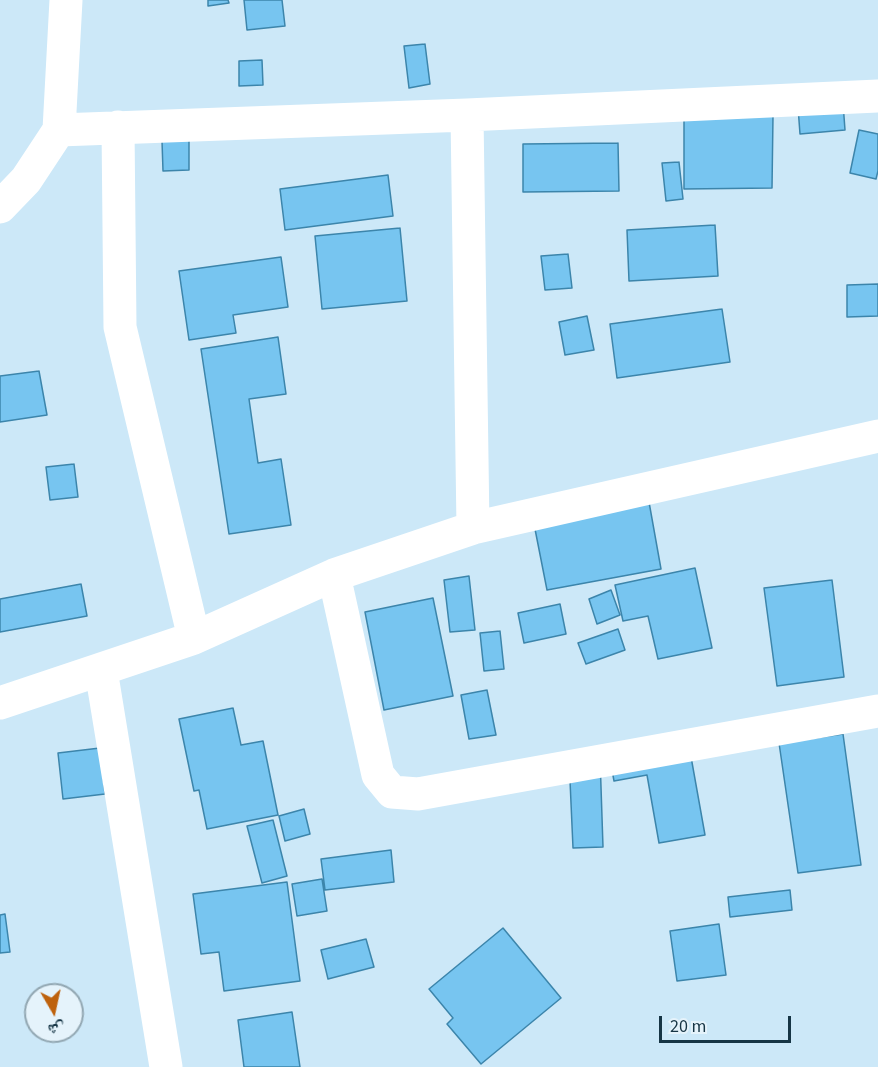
<!DOCTYPE html>
<html>
<head>
<meta charset="utf-8">
<style>
  body { margin:0 }
  #map { position:relative; width:878px; height:1067px; overflow:hidden; background:#cce8f8; font-family:"Source Sans 3","Noto Naskh Arabic",sans-serif }
  canvas { display:block }
  .north { position:absolute; left:24px; top:983px; width:60px; height:60px; box-sizing:border-box; background:#e5f3fb; border:2px solid #92a7b2; border-radius:50%; rotate:171deg; font-size:16px; font-weight:700; line-height:24px; text-align:center; color:#163545 }
  .north::after { content:''; display:block; margin:auto; width:21px; height:27px; background:#be620d; clip-path:polygon(50% 0,100% 100%,50% 72%,0 100%) }
  .scale { position:absolute; left:659px; top:1016px; width:132px; height:27px; box-sizing:border-box; border:3px solid #163545; border-top:0; padding-left:8px; font-size:18px; line-height:21px; white-space:nowrap; color:#163545; -webkit-text-stroke:4px #e5f3fb; paint-order:stroke }
</style>
</head>
<body>
<div id="map">
<canvas width="878" height="1067"></canvas>
<div class="north">ش</div>
<div class="scale">20 m</div>
</div>
<script>
const context = document.querySelector('canvas').getContext('2d');
context.lineJoin = 'round';
function paint(path, color) { context.fillStyle = color; context.fill(path, 'evenodd'); }
const toPath = rows => new Path2D(rows.map(r => 'M' + r).join(''));
function trace(path, color, width, dash) { context.strokeStyle = color; context.lineWidth = width; context.lineCap = dash ? 'butt' : 'round'; context.setLineDash(dash || []); context.stroke(path); }
const building = toPath([
  [208,0,228,0,229,3,208,6,208,0],
  [244,0,282,0,285,26,247,30,244,0],
  [425,44,430,84,409,88,404,46,425,44],
  [262,60,263,85,239,86,239,61,262,60],
  [843,103,845,130,800,134,798,107,843,103],
  [684,116,773,116,772,188,684,189,684,116],
  [859,130,878,134,878,171,876,179,850,173,859,130],
  [189,140,189,170,163,171,162,141,189,140],
  [618,143,619,191,523,192,523,144,618,143],
  [679,162,683,199,666,201,662,163,679,162],
  [388,175,393,216,285,230,280,189,388,175],
  [715,225,718,276,629,281,627,230,715,225],
  [400,228,407,301,322,309,315,236,400,228],
  [568,254,572,288,545,290,541,256,568,254],
  [281,257,288,307,233,315,236,333,189,340,179,271,281,257],
  [878,284,878,316,847,317,847,285,878,284],
  [722,309,730,362,617,378,610,324,722,309],
  [587,316,594,350,565,355,559,322,587,316],
  [278,337,286,394,249,399,258,463,281,459,291,525,229,534,201,349,278,337],
  [39,371,47,415,0,422,0,376,39,371],
  [74,464,78,497,50,500,46,467,74,464],
  [649,502,661,569,547,590,534,524,649,502],
  [695,568,712,648,658,659,648,616,623,621,615,585,695,568],
  [469,576,475,630,450,632,444,580,469,576],
  [832,580,844,677,777,686,764,588,832,580],
  [81,584,87,616,0,632,0,599,81,584],
  [611,590,620,615,597,624,589,599,611,590],
  [433,598,453,696,384,710,365,612,433,598],
  [560,604,566,634,524,643,518,613,560,604],
  [618,629,625,650,586,664,578,643,618,629],
  [500,631,504,669,484,671,480,633,500,631],
  [487,690,496,735,469,739,461,695,487,690],
  [233,708,241,745,263,741,278,815,207,829,199,790,194,791,179,719,233,708],
  [843,734,861,865,798,873,779,743,843,734],
  [688,740,705,835,659,843,647,775,614,781,609,754,688,740],
  [100,748,105,794,63,799,58,753,100,748],
  [600,757,603,847,573,848,569,758,600,757],
  [304,809,310,834,285,841,279,816,304,809],
  [273,820,287,876,262,883,247,826,273,820],
  [391,850,394,882,325,890,321,859,391,850],
  [322,879,327,911,297,916,292,884,322,879],
  [287,882,300,981,224,991,219,952,201,954,193,894,287,882],
  [790,890,792,910,730,917,728,897,790,890],
  [5,914,10,952,0,953,0,915,5,914],
  [719,924,726,975,677,981,670,931,719,924],
  [503,928,561,998,481,1064,447,1024,453,1018,429,989,503,928],
  [366,939,374,967,328,979,321,950,366,939],
  [292,1012,300,1067,244,1067,238,1020,292,1012]
]);
const street = toPath([
  [467,115,473,528],
  [118,127,120,327,194,638],
  [59,130,467,115,878,96],
  [0,207,26,180,59,130,66,0],
  [334,575,378,775,392,792,418,794,878,711],
  [101,670,166,1067],
  [0,703,194,638,334,575,473,528,878,436]
]);
paint(building, '#77c5f0');
trace(building, '#3c85ab', 1.5);
trace(street, '#fff', 33);
</script>
</body>
</html>
